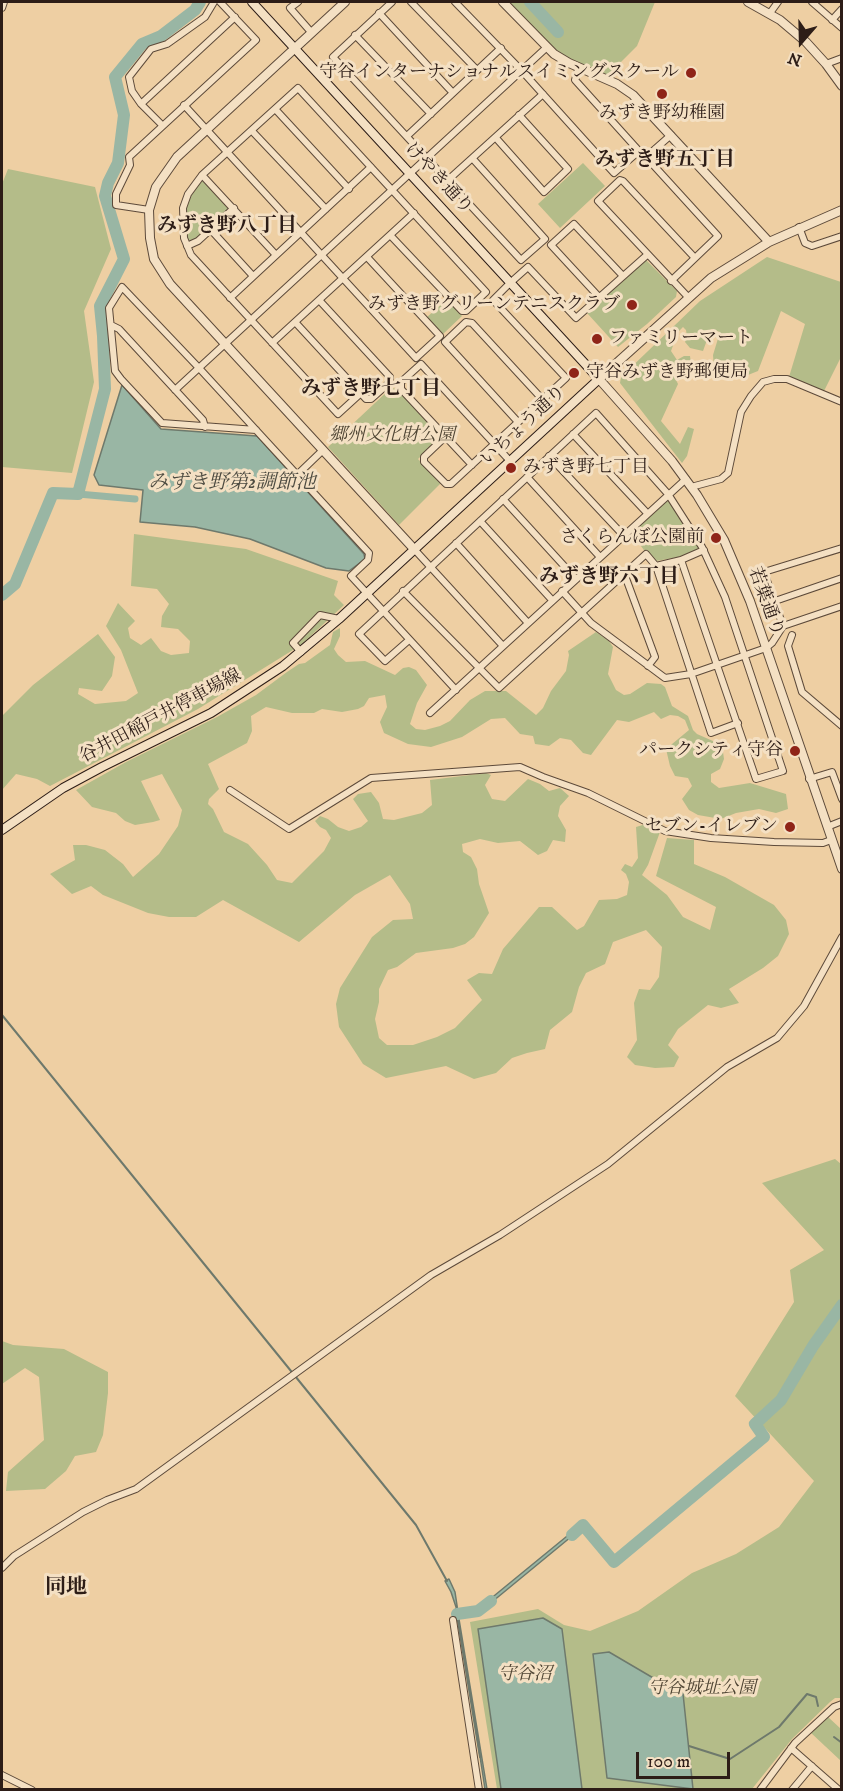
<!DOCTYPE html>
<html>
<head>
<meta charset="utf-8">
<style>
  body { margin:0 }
  #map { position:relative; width:843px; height:1791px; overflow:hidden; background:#eecfa3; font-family:"IM FELL DW Pica",serif }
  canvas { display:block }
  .frame { position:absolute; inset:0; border:3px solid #2d1d17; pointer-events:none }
  .north { position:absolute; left:771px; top:12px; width:60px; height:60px; -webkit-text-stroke:4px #f4e0c3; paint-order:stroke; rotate:200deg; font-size:16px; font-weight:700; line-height:24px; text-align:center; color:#2d1d17 }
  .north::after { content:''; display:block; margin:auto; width:21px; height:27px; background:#2d1d17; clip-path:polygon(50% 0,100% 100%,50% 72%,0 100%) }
  .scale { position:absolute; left:636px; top:1752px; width:94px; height:27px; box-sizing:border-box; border:3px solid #2d1d17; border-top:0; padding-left:8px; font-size:18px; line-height:21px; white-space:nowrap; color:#2d1d17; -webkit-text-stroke:4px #f4e0c3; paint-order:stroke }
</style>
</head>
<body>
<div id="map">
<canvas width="843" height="1791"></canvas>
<div class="frame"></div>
<div class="north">N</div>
<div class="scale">100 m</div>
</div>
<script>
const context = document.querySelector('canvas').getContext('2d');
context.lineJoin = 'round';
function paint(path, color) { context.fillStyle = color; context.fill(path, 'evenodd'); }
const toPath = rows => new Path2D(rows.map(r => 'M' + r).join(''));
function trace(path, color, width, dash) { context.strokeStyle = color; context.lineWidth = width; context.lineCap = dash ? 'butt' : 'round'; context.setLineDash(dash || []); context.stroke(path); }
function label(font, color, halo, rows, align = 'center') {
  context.font = font + ' "IM FELL DW Pica","Noto Serif JP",serif'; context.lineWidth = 6; context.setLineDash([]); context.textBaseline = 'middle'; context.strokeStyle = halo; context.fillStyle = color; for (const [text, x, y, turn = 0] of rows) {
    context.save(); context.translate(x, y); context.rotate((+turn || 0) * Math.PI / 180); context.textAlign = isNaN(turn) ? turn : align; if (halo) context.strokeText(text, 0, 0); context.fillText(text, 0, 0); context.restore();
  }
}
const green = toPath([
  [508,2,655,2,637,46,608,75,564,56,552,48],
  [583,163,605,186,560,228,538,204],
  [8,169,95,187,111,249,84,311,94,382,72,473,2,467,2,184],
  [201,180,204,181,230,207,229,210,197,240,189,242,186,231,185,213,191,195],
  [767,257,841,282,841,357,822,395,789,377,805,324,781,311,758,371,748,375,714,368,713,355,720,332,711,329,703,351,690,348,685,342,687,337,686,330,683,327,678,332,671,351,677,360,684,356,690,356,691,363,684,370,676,367,674,376,678,384,661,421,680,444,688,427,694,429,687,456,682,463,620,383,621,377,700,301],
  [645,259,677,291,676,297,647,324,618,347,587,313],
  [447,299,462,316,442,335,426,318],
  [391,388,397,389,440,435,440,438,418,459,441,483,399,525,328,447],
  [668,501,698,546,699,550,679,557,656,561,646,553,631,532,665,502],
  [134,534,246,549,338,581,334,595,344,605,301,645,198,709,50,786,37,779,16,774,2,790,2,716,33,685,98,634,115,657,112,676,102,691,79,688,78,694,95,704,126,701,138,693,121,650,106,626,118,603,135,621,128,628,130,638,141,645,151,638,161,651,171,655,189,653,190,641,178,629,161,627,162,616,169,604,157,589,131,586],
  [340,628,340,636,334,649,338,655,346,662,365,661,395,675,403,668,409,667,416,670,427,685,417,703,410,724,416,729,425,730,440,726,450,721,470,700,485,691,506,691,536,715,543,708,551,691,566,671,569,655,568,651,596,632,609,641,613,647,608,674,616,690,624,695,630,694,647,683,661,684,665,687,672,706,688,716,693,730,697,734,722,745,724,759,720,769,711,774,711,782,719,788,750,783,786,794,788,809,776,813,759,809,736,813,721,819,698,815,689,810,682,799,692,786,688,778,675,776,670,766,666,749,689,730,685,720,678,716,670,715,661,719,654,712,629,722,617,720,591,755,583,753,571,740,560,738,549,746,535,744,533,736,520,734,505,718,491,719,462,737,431,747,408,744,384,733,380,722,387,707,385,695,369,698,364,706,358,709,342,712,322,709,314,713,292,713,266,707,251,716,252,731,247,743,208,764,219,789,209,799,208,804,213,809,224,832,248,844,267,865,277,880,292,883,324,851,331,838,326,830,320,827,315,821,320,816,328,819,338,827,349,831,361,827,368,821,353,799,358,794,371,792,379,803,383,819,394,820,422,813,432,805,430,780,486,773,491,775,485,785,492,799,505,801,528,779,540,784,549,791,560,788,569,796,560,806,558,816,566,830,565,842,553,840,547,851,538,855,520,841,498,843,480,839,462,844,463,852,471,857,477,869,479,884,489,913,474,937,465,944,453,948,416,953,397,967,388,970,379,989,379,1002,375,1019,379,1038,387,1045,413,1045,437,1037,455,1028,482,1000,467,980,479,973,492,974,503,949,539,907,552,907,577,930,584,926,599,900,617,899,627,895,629,882,626,874,621,870,625,864,632,867,638,858,636,827,646,824,660,832,648,865,642,875,667,895,683,917,710,930,716,907,656,876,667,838,694,840,694,864,725,877,774,905,786,920,789,934,778,956,763,968,729,989,739,1003,721,1008,708,1005,678,1029,668,1045,679,1057,674,1067,655,1068,635,1065,627,1057,637,1040,634,1003,639,989,650,990,659,977,662,947,646,930,613,942,605,964,586,973,579,987,572,1012,550,1030,545,1049,527,1053,512,1058,496,1073,474,1079,446,1066,386,1078,363,1064,339,1027,336,1004,340,988,372,937,393,920,413,919,410,904,390,875,355,895,299,942,223,900,196,917,169,917,148,913,103,895,91,886,72,894,50,874,75,860,73,845,86,845,105,850,123,864,133,877,159,854,178,826,182,810,162,774,141,781,160,820,153,822,135,825,125,821,116,813,92,807,76,790,126,762,217,717,256,695,287,672,299,664,305,663,330,645,333,632],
  [835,1159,841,1164,841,1698,835,1698,830,1702,792,1739,752,1789,497,1789,470,1622,538,1609,564,1625,590,1631,638,1611,692,1573,736,1554,779,1527,814,1481,735,1396,794,1302,790,1270,824,1250,762,1183],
  [2,1341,13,1345,64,1349,108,1372,108,1393,103,1435,96,1452,75,1456,66,1471,45,1489,6,1491,8,1472,44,1440,39,1377,25,1368,2,1384],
  [827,1716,841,1729,841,1761,810,1732]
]);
const water = toPath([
  [122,385,161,429,257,436,364,554,365,559,349,571,326,568,250,539,195,527,140,522,143,490,99,485,94,475,122,385],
  [583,1523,583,1527,481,1611,458,1613,487,1789,485,1789,458,1613,451,1592,445,1581,449,1579,455,1592,458,1612,478,1609,583,1523],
  [543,1618,562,1629,582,1789,501,1789,478,1629,543,1618],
  [609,1652,655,1679,682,1684,693,1789,607,1778,593,1654,609,1652]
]);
const stream = toPath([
  [2,1015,416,1525,447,1581],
  [456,1609,480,1757],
  [834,1737,842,1743],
  [689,1746,730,1759,779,1727,807,1694,816,1697,818,1706]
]);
const canal = toPath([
  [78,494,135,499]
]);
const river = toPath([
  [530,2,558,32],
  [2,595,15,584,53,493,78,494,105,389,103,336,100,306,124,259,105,196,108,183,118,163,124,115,115,77,142,44,161,36,195,10,200,2],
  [572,1535,583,1525,614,1562,764,1437,755,1424,781,1400,813,1346,842,1305],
  [457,1614,478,1611,491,1601]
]);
const minor = toPath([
  [298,2,290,8,311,32],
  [392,2,333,57,521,260,545,239,473,159],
  [411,2,477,70],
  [455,2,522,71,614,173,639,151,575,80,579,67],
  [812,2,842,28],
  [2,8,4,2],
  [379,13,453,93],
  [770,13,778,2],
  [832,20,842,9],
  [355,35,431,114],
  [826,64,842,58],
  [141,104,235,17],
  [184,105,416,358,440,336,367,257],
  [276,110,349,189],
  [162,125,141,104,132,91,129,77,151,49,167,44,205,17,214,2],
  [252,131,326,209],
  [671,135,646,157,718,236,671,281],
  [407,136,501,48],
  [496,138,544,192,568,169,519,115],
  [202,175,276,255],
  [448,180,543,94],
  [149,210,116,205,116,194,130,165,129,157,256,40,220,2],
  [799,227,805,243,812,246,842,236],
  [211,230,253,276],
  [187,246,198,241,234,208],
  [599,297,551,245,574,224,623,276],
  [688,297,598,201,620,180,623,181,695,258],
  [230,298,371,167],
  [295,322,366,399,371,399,389,383,390,377,319,300],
  [111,325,119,329,203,420,205,427],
  [272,343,414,213],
  [175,390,546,48],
  [361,393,338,414,191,255,184,238,183,208,188,194,202,175,298,88,486,292,466,311,462,311,390,235],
  [518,422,445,342,466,322,472,323,543,400],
  [256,430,162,423,121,379,115,371,109,308,122,287,199,368,369,553,368,560,351,576,456,690],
  [573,434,647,513],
  [445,437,424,457,424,462,446,484,451,484,566,378,493,300,510,283,528,267,576,318,647,255],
  [549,456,623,535],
  [472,465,401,389,401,382,421,364,510,461],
  [297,475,323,450],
  [527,477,600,557],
  [691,487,721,479,728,473,741,412,751,396,763,382,774,379,787,379,842,402],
  [503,499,576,579],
  [480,521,552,600],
  [456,543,528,623],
  [414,549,503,646],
  [656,566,681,560,704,550],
  [624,573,655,657,648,666],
  [403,591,499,688,646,554,656,566,711,733,738,723],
  [562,591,591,623,665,678,691,674,766,648,772,643,783,626,842,606],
  [775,601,842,578],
  [783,626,764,572,842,548],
  [792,635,788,646,802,692,842,726],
  [409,640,385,661,359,634,596,413,668,494,702,547,725,597,783,771,756,779,681,560],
  [301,652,293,643,320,615,339,619],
  [430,713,686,479],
  [809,779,832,772,842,799],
  [230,790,289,829,371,778,520,767,543,777,588,793,665,831,711,838,774,842,823,843,831,840],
  [827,827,842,821],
  [2,1568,14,1556,83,1512,107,1500,136,1489,431,1275,500,1235,608,1164,727,1067,777,1038,804,1006,842,937],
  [453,1620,479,1790],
  [791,1748,839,1790],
  [2,1775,32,1790],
  [760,1790,795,1743,834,1707,842,1704],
  [792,1790,812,1766]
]);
const tertiary = toPath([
  [345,2,177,157,156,187,149,210,150,238,154,259,170,284,414,549],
  [503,2,554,54,569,63,617,84,633,95,769,242],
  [748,2,780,20,806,42,826,64,842,86],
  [842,210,769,242,711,278,599,379,672,461,697,495,724,540,750,601,842,869]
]);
const secondary = toPath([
  [2,830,63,788,102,767,211,713,283,666,339,619,599,379,252,2]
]);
const markers = [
  [691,73,6,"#8f2418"],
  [662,94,6,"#8f2418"],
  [632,305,6,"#8f2418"],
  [597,339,6,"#8f2418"],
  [574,373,6,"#8f2418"],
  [511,468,6,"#8f2418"],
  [716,538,6,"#8f2418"],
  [795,751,6,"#8f2418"],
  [790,827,6,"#8f2418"]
];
const poiNames = [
  ["守谷インターナショナルスイミングスクール",679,73],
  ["みずき野幼稚園",662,114,"center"],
  ["みずき野グリーンテニスクラブ",620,305],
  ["ファミリーマート",609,339,"left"],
  ["守谷みずき野郵便局",586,373,"left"],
  ["みずき野七丁目",523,468,"left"],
  ["さくらんぼ公園前",704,538],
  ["パークシティ守谷",783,751],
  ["セブン-イレブン",778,827]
];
const streetNames = [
  ["けやき通り",438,179,47],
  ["いちょう通り",524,426,-43],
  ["若葉通り",765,602,70],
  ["谷井田稲戸井停車場線",161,717,-28]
];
const parkNames = [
  ["郷州文化財公園",392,436],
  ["守谷沼",525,1675],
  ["守谷城址公園",702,1689]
];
const neighbourhoodNames = [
  ["みずき野五丁目",665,161],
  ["みずき野八丁目",227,227],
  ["みずき野七丁目",371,390],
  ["みずき野六丁目",609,578]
];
const waterNames = [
  ["みずき野第2調節池",232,484]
];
const quarterNames = [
  ["同地",66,1589]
];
paint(green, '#b4bc89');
paint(water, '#99b6a4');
trace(water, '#6e796c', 1.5);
trace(stream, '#6e796c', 2);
trace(canal, '#99b6a4', 7);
trace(river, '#99b6a4', 12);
trace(minor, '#5d4a3a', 8);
trace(tertiary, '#5d4a3a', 10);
trace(secondary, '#2d1d17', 10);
trace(minor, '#f4e0c3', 6);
trace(tertiary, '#f4e0c3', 8);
trace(secondary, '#f4e0c3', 8);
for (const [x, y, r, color] of markers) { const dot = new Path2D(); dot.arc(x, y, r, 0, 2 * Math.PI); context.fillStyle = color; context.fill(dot); trace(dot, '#f4e0c3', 2); }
label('18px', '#2d1d17', '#f4e0c3', poiNames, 'right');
label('18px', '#2d1d17', '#f4e0c3', streetNames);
label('italic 18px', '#4f4534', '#f4e0c3', parkNames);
label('bold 20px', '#2d1d17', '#f4e0c3', neighbourhoodNames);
label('italic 20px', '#4d4b41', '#f4e0c3', waterNames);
label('bold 21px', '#2d1d17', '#f4e0c3', quarterNames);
</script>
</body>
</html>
